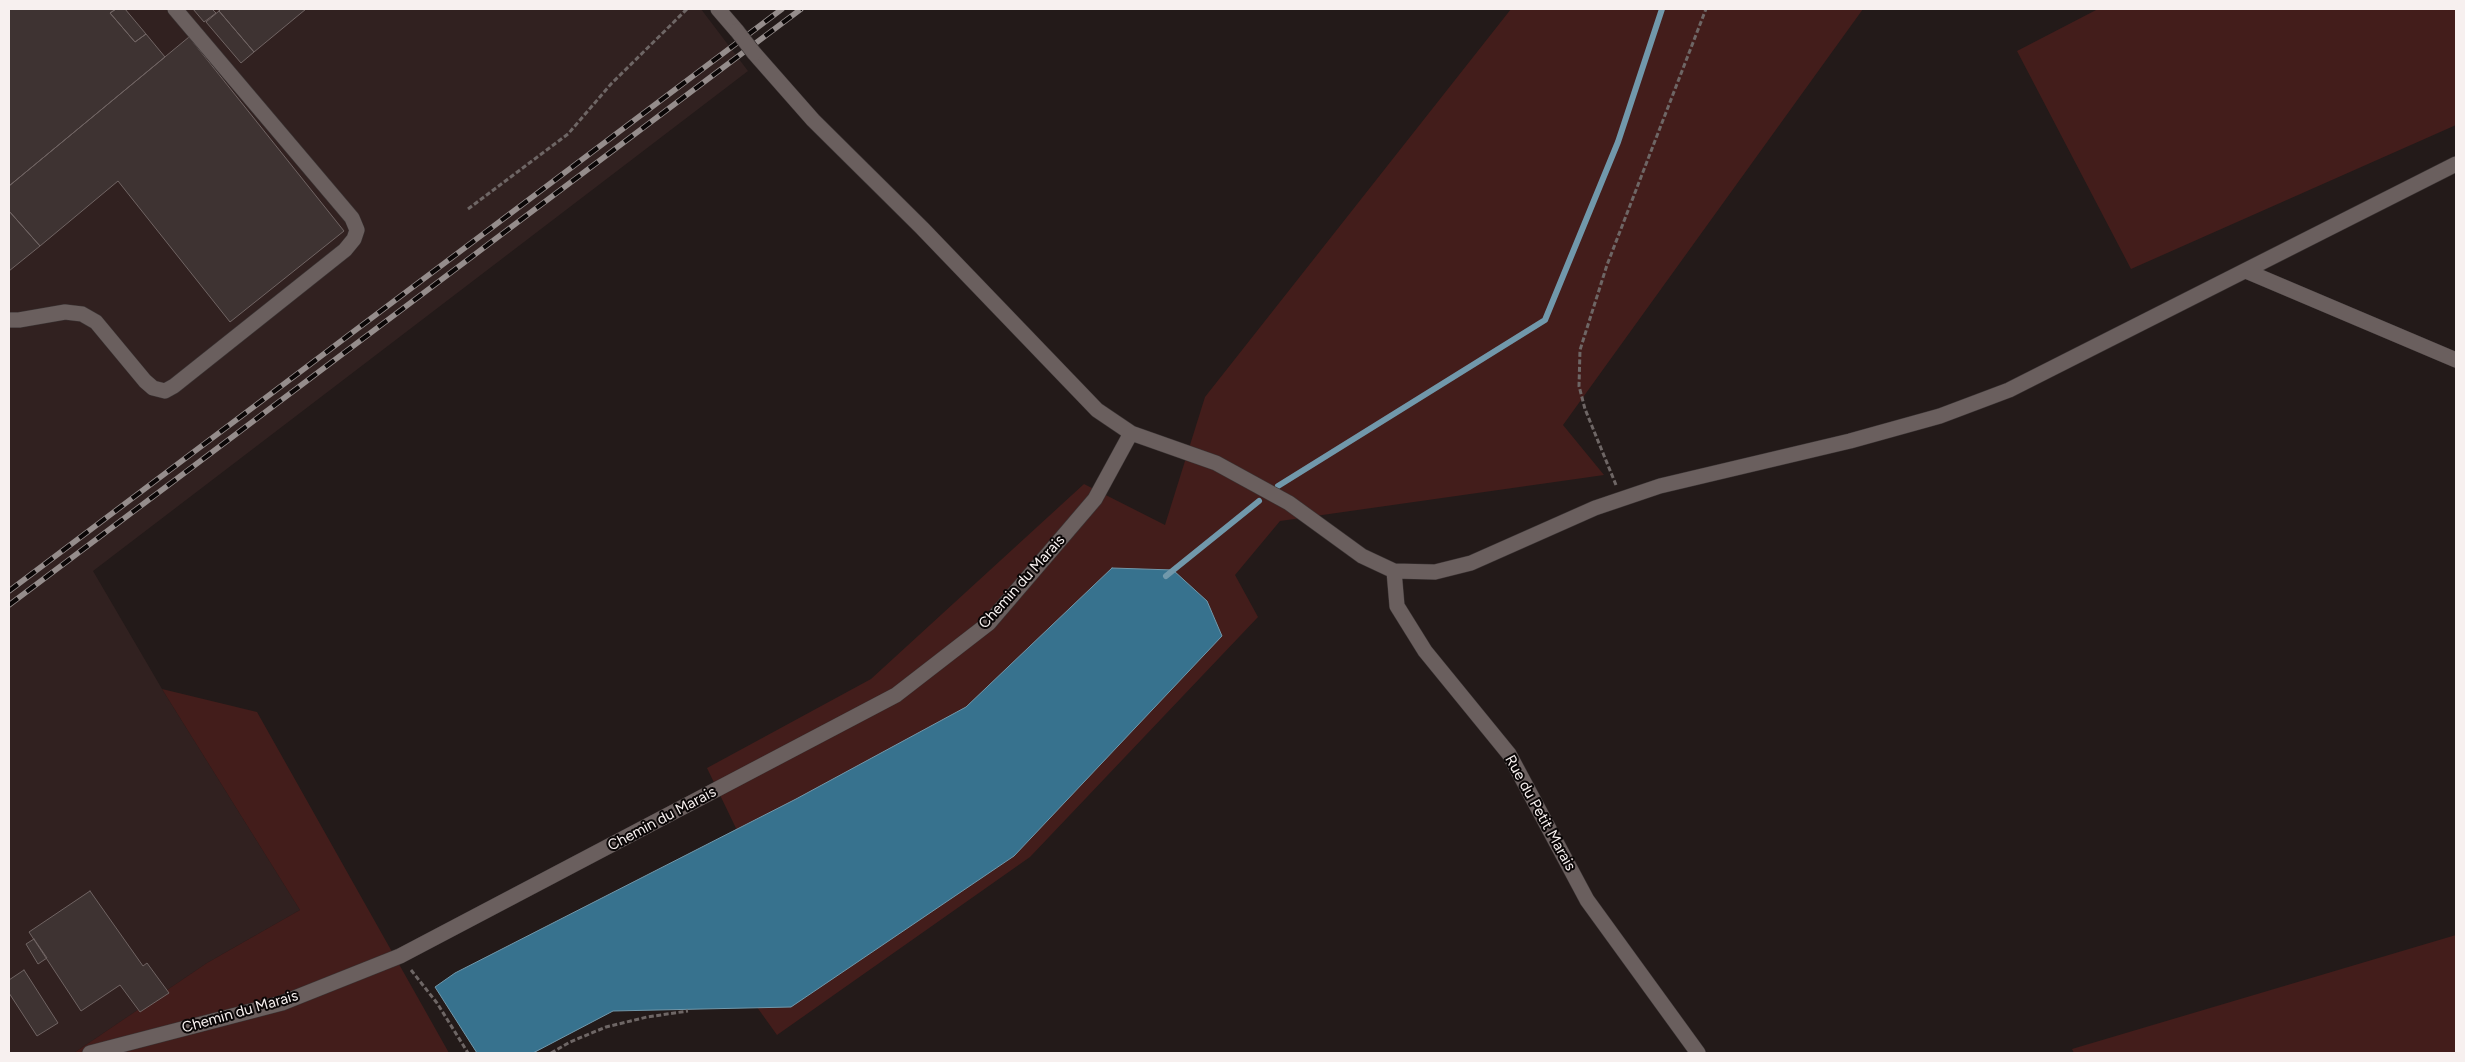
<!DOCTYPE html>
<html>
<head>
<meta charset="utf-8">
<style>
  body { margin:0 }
  #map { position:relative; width:2465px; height:1062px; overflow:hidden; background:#231a19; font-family:Figtree,sans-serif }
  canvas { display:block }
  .frame { position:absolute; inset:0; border:10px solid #f7f0ef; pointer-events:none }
</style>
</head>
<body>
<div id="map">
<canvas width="2465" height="1062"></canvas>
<div class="frame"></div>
</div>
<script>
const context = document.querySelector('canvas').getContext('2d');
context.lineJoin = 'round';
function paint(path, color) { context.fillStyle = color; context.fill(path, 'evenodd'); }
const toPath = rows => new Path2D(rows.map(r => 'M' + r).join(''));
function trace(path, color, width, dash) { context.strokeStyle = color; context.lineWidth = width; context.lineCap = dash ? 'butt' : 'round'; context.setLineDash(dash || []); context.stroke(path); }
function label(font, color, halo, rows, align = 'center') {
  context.font = font + ' Figtree,sans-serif'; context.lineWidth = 4; context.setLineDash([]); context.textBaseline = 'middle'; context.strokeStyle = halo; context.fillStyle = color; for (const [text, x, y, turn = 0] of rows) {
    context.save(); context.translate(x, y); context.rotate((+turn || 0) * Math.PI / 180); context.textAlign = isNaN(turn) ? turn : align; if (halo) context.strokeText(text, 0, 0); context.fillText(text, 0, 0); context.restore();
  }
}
const built = toPath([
  [9,9,701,9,748,71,93,571,162,689,300,910,207,963,74,1053,9,1053]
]);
const green = toPath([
  [1511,9,1863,9,1563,425,1604,475,1280,521,1235,575,1258,617,1030,857,777,1035,698,925,758,874,707,768,871,679,1084,484,1165,525,1205,397],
  [2098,9,2456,9,2456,125,2131,269,2017,51],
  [162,689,257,712,449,1053,74,1053,207,963,300,910],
  [2456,935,2456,1053,2074,1053,2072,1049]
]);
const water = toPath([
  [1112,568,1173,570,1207,601,1222,636,1014,856,791,1007,613,1011,533,1053,477,1053,435,987,455,973,796,799,966,707,1112,568]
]);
const stream = toPath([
  [1278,486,1545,320,1618,142,1662,9],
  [1166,576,1259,501]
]);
const building = toPath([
  [9,9,116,9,110,13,135,42,146,34,165,57,9,186,9,9],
  [116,9,125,9,146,34,135,42,110,13,116,9],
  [193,9,212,9,216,13,204,22,193,9],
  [221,9,306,9,254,52,219,11,221,9],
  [219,11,254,52,241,63,206,22,219,11],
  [189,37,344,231,230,322,118,181,40,246,9,211,9,186,189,37],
  [9,211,40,246,9,271,9,211],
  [90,891,143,966,147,963,169,993,140,1012,120,985,81,1011,29,932,90,891],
  [34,939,47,958,38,964,26,944,34,939],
  [24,970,58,1023,37,1036,9,993,9,980,24,970]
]);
const path = toPath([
  [468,209,568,134,611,84,687,9],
  [1616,485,1585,409,1579,386,1580,350,1607,265,1706,9],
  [411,970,437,1003,468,1053],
  [551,1053,570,1042,606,1027,647,1017,688,1011]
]);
const minor = toPath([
  [718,9,737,31],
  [754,53,813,120,922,228,1097,410,1131,433,1216,463,1289,503,1362,556,1394,571,1435,572,1471,563,1595,508,1660,486,1850,441,1940,416,2009,390,2456,164],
  [2246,271,2456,360],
  [9,320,19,320,65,312,82,314,96,322,145,381,153,388,165,391,174,386,345,250,354,239,357,230,352,218,175,9],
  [1394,571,1397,606,1425,651,1509,754,1587,900,1698,1053],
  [90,1053,282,1003,400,956,896,695,989,623,1095,499,1131,433]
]);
const rail = toPath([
  [9,591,782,9],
  [9,605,801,9]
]);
const minorBridge = toPath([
  [737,31,754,53]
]);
const streetNames = [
  ["Chemin du Marais",1022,582,-48],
  ["Rue du Petit Marais",1540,813,61],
  ["Chemin du Marais",662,819,-28],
  ["Chemin du Marais",240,1012,-16]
];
paint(built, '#312120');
paint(green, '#431d1b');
paint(water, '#37728e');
trace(water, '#7198ab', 1);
trace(stream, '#7198ab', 6);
paint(building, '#3e3332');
trace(building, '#706463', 1);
trace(minor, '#3b3434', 16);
trace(path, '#6e6665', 3, [5, 2.5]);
trace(minor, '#6a5f5e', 15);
trace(rail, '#958d8c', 5.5);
trace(rail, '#0a0606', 4, [11]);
trace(minorBridge, '#3b3434', 16, []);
trace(minorBridge, '#6a5f5e', 15);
label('15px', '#f7f0ef', '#0a0606', streetNames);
</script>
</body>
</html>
